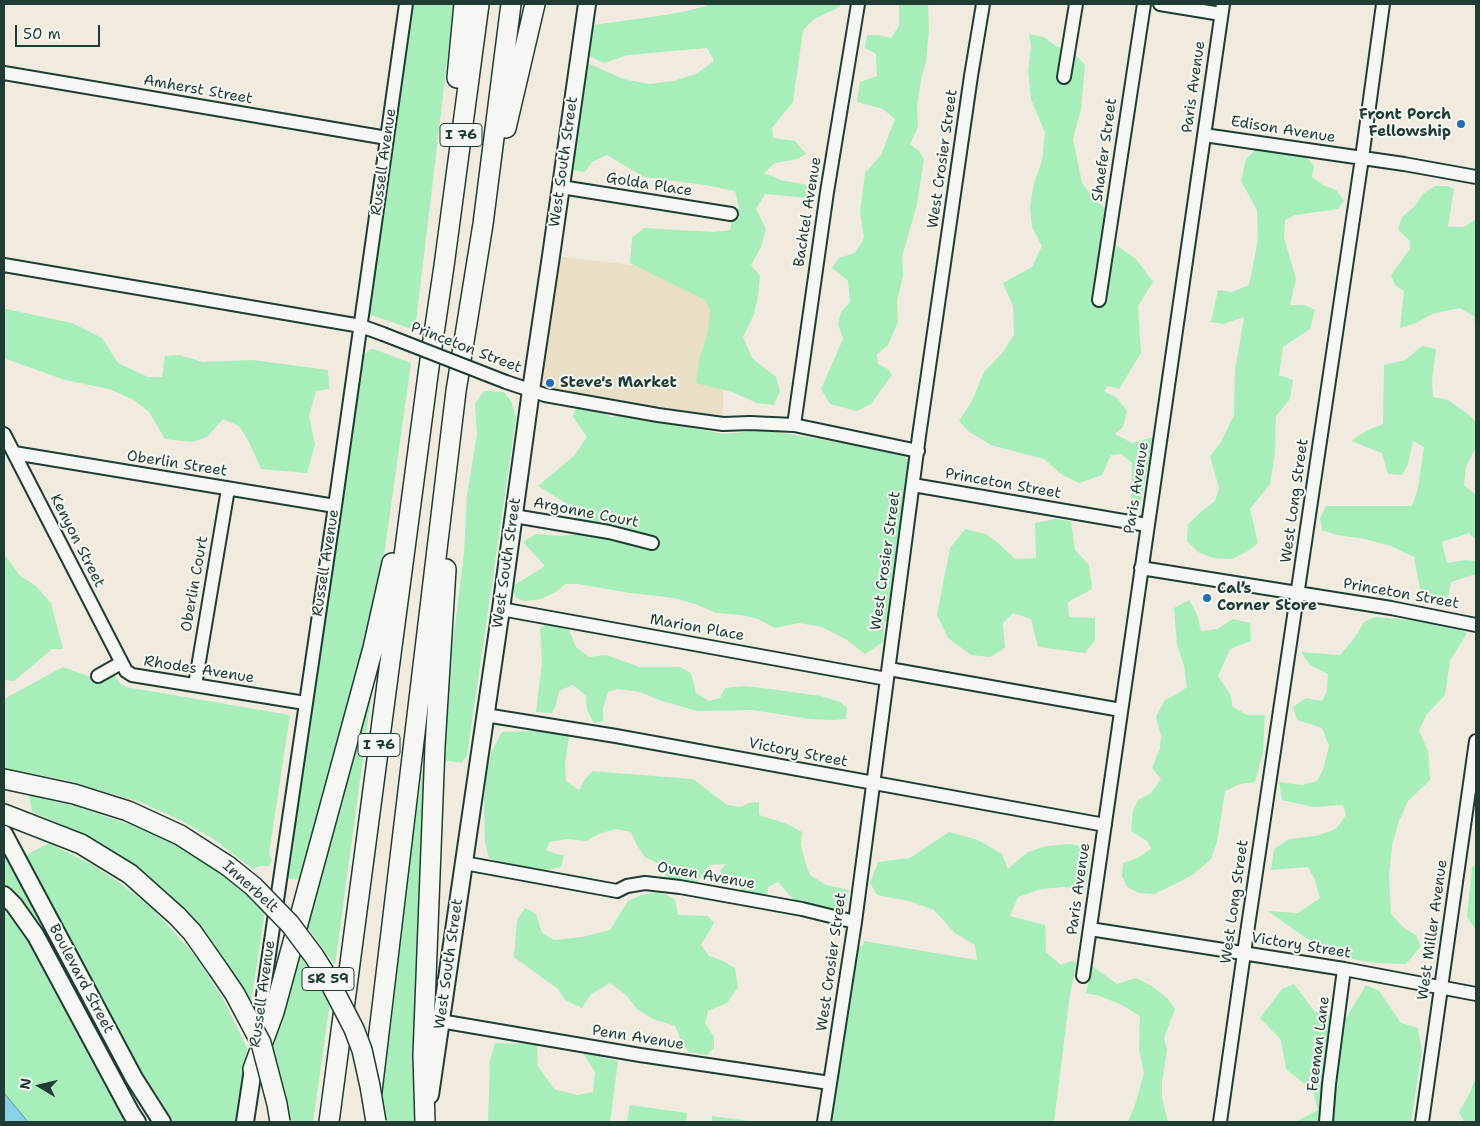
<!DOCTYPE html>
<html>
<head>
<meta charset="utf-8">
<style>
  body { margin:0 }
  #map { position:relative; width:1480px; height:1126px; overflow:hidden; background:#f0ebde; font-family:"Shantell Sans",sans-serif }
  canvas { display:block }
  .frame { position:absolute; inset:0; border:5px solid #1f3d34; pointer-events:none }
  .north { position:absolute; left:15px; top:1061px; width:50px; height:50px; -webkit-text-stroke:4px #f6f6f2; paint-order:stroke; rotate:279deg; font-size:14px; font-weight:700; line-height:20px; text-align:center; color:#1f3d34 }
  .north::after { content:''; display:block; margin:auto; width:18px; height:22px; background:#1f3d34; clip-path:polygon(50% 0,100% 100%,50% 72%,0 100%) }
  .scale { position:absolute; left:15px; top:25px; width:85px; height:22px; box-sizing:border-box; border:2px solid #1f3d34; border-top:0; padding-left:6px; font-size:15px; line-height:18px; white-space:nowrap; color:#1f3d34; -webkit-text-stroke:4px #f6f6f2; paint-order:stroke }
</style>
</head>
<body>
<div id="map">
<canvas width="1480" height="1126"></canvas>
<div class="frame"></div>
<div class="north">N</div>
<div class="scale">50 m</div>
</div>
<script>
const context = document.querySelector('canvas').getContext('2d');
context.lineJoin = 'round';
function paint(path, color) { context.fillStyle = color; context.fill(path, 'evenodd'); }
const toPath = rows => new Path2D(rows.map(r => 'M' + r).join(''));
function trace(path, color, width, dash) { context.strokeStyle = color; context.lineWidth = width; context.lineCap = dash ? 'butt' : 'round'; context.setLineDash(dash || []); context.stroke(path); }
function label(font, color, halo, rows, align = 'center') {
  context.font = font + ' "Shantell Sans",sans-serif'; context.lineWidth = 4; context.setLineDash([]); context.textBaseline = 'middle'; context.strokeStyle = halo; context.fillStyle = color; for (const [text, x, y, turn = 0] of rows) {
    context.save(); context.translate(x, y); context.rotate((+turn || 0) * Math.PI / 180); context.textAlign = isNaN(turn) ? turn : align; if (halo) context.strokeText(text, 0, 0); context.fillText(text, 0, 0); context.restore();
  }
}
const built = toPath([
  [555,256,724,276,723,420,535,388]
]);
const green = toPath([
  [413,4,454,4,415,330,368,314],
  [706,4,840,4,840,7,814,19,803,30,793,102,772,128,773,138,795,141,806,154,797,159,775,163,764,173,781,180,813,186,808,198,765,194,756,209,766,229,761,247,751,265,760,276,758,297,754,314,743,337,752,358,776,377,780,391,774,405,757,403,732,392,696,383,699,361,708,332,710,310,705,300,630,263,632,238,644,228,714,232,730,230,732,221,739,208,735,191,705,185,644,177,607,155,592,162,585,172,571,170,585,62,623,79,649,84,674,81,696,74,714,61,707,48,628,55,604,63,587,55,593,25,658,16,683,12,706,6],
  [899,4,928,4,929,29,926,62,921,79,917,107,918,127,910,144,919,151,924,159,917,204,902,257,903,276,897,301,898,322,888,345,877,354,878,364,888,369,892,375,871,404,857,411,830,404,821,389,843,339,838,324,841,312,850,302,848,281,832,268,839,258,855,253,864,238,860,212,865,173,881,155,895,119,883,109,857,102,860,82,877,76,876,54,865,48,867,35,879,35,891,38,899,26],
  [1029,34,1044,37,1056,46,1075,54,1085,65,1081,109,1073,139,1082,183,1095,200,1107,210,1116,245,1136,259,1153,282,1138,306,1141,353,1119,389,1108,386,1104,391,1117,398,1127,411,1123,427,1115,434,1132,443,1153,437,1139,512,1131,505,1132,463,1121,454,1111,455,1102,475,1079,483,1061,474,1044,459,991,445,968,431,959,421,971,403,984,372,1003,352,1014,335,1013,306,1003,283,1032,267,1042,246,1032,227,1030,207,1034,183,1042,161,1045,133,1031,99,1028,71,1031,46],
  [1256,149,1305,155,1314,166,1312,177,1323,185,1336,190,1344,201,1338,209,1295,215,1285,220,1284,238,1296,279,1290,305,1305,305,1315,310,1310,329,1283,347,1279,375,1293,380,1290,399,1276,416,1275,453,1270,484,1250,509,1258,543,1248,551,1232,559,1213,558,1198,552,1187,541,1188,524,1202,511,1215,501,1219,488,1210,456,1221,442,1234,415,1235,371,1244,317,1223,324,1211,322,1218,290,1232,292,1249,285,1258,240,1257,210,1241,181,1246,159],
  [1435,186,1448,186,1454,189,1448,227,1464,227,1476,219,1476,334,1474,316,1459,308,1432,314,1416,323,1400,328,1404,291,1395,285,1391,275,1410,249,1410,241,1398,229,1402,217,1415,206,1423,194],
  [6,309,72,323,102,338,118,363,148,377,162,377,165,356,179,355,203,362,253,360,328,370,329,389,316,391,309,416,315,444,307,473,261,469,249,442,239,426,223,419,207,437,192,442,165,439,149,412,134,400,109,389,65,380,6,359,4,354,4,310],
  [1422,346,1436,349,1432,380,1433,397,1448,400,1469,415,1476,422,1476,447,1466,467,1464,485,1476,495,1476,540,1469,533,1442,542,1447,563,1466,560,1476,561,1476,574,1451,582,1446,608,1438,605,1421,594,1414,557,1391,546,1365,539,1337,535,1322,530,1320,518,1326,506,1412,506,1418,488,1424,447,1413,441,1408,464,1402,475,1388,474,1382,453,1351,441,1366,431,1383,424,1384,365,1405,360],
  [370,349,374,349,411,363,384,556,379,581,356,675,300,880,287,878,360,369,364,355],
  [484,391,504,392,511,401,516,418,467,756,461,763,442,760,442,711,456,618,464,553,467,496,477,434,475,404],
  [576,407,596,409,611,417,635,414,664,422,723,434,766,430,901,453,911,464,890,621,884,622,883,642,865,654,847,640,822,627,799,623,775,628,758,619,742,615,716,613,698,605,674,598,630,593,578,584,565,584,556,592,541,599,524,601,515,597,513,586,545,566,523,542,536,534,561,536,581,534,576,518,564,502,538,486,574,456,587,437,573,417],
  [1055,519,1071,521,1075,550,1089,565,1092,589,1068,602,1069,617,1095,618,1095,640,1085,653,1038,647,1031,619,1013,613,1003,623,1005,648,990,657,971,655,948,638,937,615,950,548,965,529,986,534,999,544,1015,559,1036,558,1035,523],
  [4,554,20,576,36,586,51,603,63,649,52,649,14,681,4,680],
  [1189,600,1197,614,1201,631,1217,629,1233,619,1250,623,1251,641,1230,649,1218,676,1231,696,1232,706,1247,715,1265,715,1263,753,1255,782,1240,784,1225,791,1217,842,1211,859,1194,874,1175,884,1154,894,1139,893,1127,887,1122,876,1123,863,1138,858,1151,849,1147,841,1131,831,1133,811,1138,800,1151,793,1161,779,1152,768,1160,748,1161,736,1156,717,1165,700,1177,694,1187,687,1184,666,1177,644,1174,608],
  [1375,617,1423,621,1455,628,1467,633,1450,661,1445,695,1427,714,1419,730,1428,751,1430,780,1408,801,1399,821,1392,845,1389,876,1391,914,1404,928,1416,935,1421,946,1406,964,1377,963,1351,959,1306,938,1268,911,1298,913,1320,898,1315,880,1308,867,1271,870,1274,849,1289,839,1316,836,1336,829,1346,815,1343,805,1313,807,1282,800,1279,782,1302,785,1317,781,1323,770,1329,746,1322,728,1297,720,1293,707,1306,698,1322,701,1327,691,1328,674,1310,665,1301,652,1340,655,1355,637,1364,622],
  [545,624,557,625,569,630,576,647,589,657,606,655,640,667,680,667,691,673,696,693,709,701,720,698,725,688,744,686,770,689,821,696,840,702,847,708,846,719,833,720,810,719,752,710,697,711,659,700,640,692,618,689,608,692,603,708,603,721,594,723,587,710,586,696,573,685,559,691,556,705,552,713,536,712,542,662,540,629],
  [107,666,120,683,126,687,290,715,269,854,272,860,269,866,260,866,253,869,212,838,180,820,140,802,65,780,4,768,4,699,63,667,90,677],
  [368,683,373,684,335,965,303,921],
  [433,701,414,1122,386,1122,380,1080,412,842],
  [538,731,569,736,565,764,566,781,579,790,585,779,593,771,602,772,693,779,727,805,741,807,748,803,759,802,759,815,787,824,802,832,801,845,805,862,810,875,826,885,849,890,844,914,803,905,794,900,778,882,768,887,766,896,759,899,743,893,736,882,720,871,726,864,710,865,695,885,675,882,666,876,665,867,645,857,636,844,631,832,615,829,599,834,586,841,567,839,550,842,546,850,556,854,564,855,561,867,548,870,527,869,505,865,489,858,485,843,484,800,486,779,491,752,502,732],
  [29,795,78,807,146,830,181,847,217,869,265,911,251,1003,235,975,219,953,196,923,174,901,133,866,99,843,54,821,32,812],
  [949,832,978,840,1002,854,1008,869,1028,852,1046,846,1070,844,1084,847,1090,858,1085,890,1064,887,1041,889,1018,897,1010,916,1045,925,1046,952,1061,965,1074,960,1076,966,1070,994,1054,1122,829,1122,856,946,863,946,864,941,977,960,975,945,955,933,934,910,909,901,877,895,870,883,878,862,910,858],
  [49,843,91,864,120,883,153,909,196,957,205,970,224,1001,247,1048,237,1122,171,1122,162,1113,26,863,28,854],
  [4,848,47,934,43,936,4,887],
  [1476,866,1476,930,1467,917,1472,867],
  [656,892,667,895,675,900,678,915,708,916,714,923,701,945,709,956,721,960,735,968,738,987,727,1003,708,1011,705,1023,714,1037,714,1048,707,1055,689,1052,683,1045,675,1026,653,1019,637,1009,626,995,610,983,591,994,582,1008,565,1000,558,989,514,957,517,920,525,908,536,914,542,933,554,940,582,937,610,930,628,901,641,895],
  [4,906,28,940,126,1122,28,1122,4,1093],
  [296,948,321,985,330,1002,313,1122,289,1122,269,1043],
  [1092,966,1117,984,1136,978,1152,986,1168,999,1175,1009,1164,1038,1167,1050,1162,1082,1162,1098,1168,1122,1128,1122,1135,1105,1144,1073,1139,1049,1140,1016,1120,1004,1100,996,1086,993],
  [1294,984,1315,1012,1346,1018,1366,985,1379,991,1401,1023,1418,1028,1422,1051,1411,1122,1296,1122,1318,1110,1313,1091,1286,1069,1281,1040,1260,1018,1282,989],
  [495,1043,537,1044,538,1066,554,1089,577,1095,593,1092,595,1072,583,1053,618,1061,610,1122,488,1122,490,1060],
  [1476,1077,1476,1122,1464,1122,1459,1112,1469,1095],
  [630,1105,687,1113,686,1122,627,1122],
  [712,1116,757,1122,712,1122]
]);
const water = toPath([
  [4,1093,28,1122,4,1122,4,1093]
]);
const minor = toPath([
  [1160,4,1221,14],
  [4,73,387,138],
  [1064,77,1076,4],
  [1204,135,1404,164,1476,177],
  [561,187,731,214],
  [4,265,361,326,383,334],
  [1099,300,1144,4],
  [506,382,545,395,658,415,723,424,750,423,794,425,918,451],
  [794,425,827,192,858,4],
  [4,434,126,671,132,675,305,703],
  [14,453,335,506],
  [913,485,1147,525],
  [514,516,609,532,652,543],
  [1141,568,1391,608,1476,625],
  [501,609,887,679],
  [889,669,1121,710],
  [98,676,121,663],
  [195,685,228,489],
  [485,715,616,736,1105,825],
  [464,863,617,891,627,886,645,883,680,887,802,909,855,922],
  [1090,929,1344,969,1476,994],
  [1083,976,1223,4],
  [440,1021,640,1055,830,1083],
  [257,1036,335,506,406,4],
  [824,1122,855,922,919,436,971,76,983,4],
  [1220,1122,1244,953,1362,158,1383,4],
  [1326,1122,1329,1084,1344,969],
  [1422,1122,1476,741]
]);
const major = toPath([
  [4,834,134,1078,162,1122],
  [4,895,14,905,36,936,131,1113,137,1122],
  [430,1095,501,609,531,390,551,256,587,4],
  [245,1122,253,1069]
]);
const highway = toPath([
  [457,78,464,4],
  [506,128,535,4],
  [4,779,74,794,128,811,180,835,228,866],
  [4,814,81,844,130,874,177,916,192,932,218,969],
  [253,1069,274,1012,373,648,392,563],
  [372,1091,456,391,483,224,511,4],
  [329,1122,429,367,444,266,479,4],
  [425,1122,423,1055,435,746,446,569]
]);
const minorBridge = toPath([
  [383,334,506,382]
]);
const highwayBridge = toPath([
  [228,866,253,886,290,924,314,956,326,975,354,1029,362,1050,370,1086,376,1122],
  [218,969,235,994,261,1043,277,1104,280,1122]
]);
const markers = [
  [1461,124,5,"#1f6fb2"],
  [550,383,5,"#1f6fb2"],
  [1207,598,5,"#1f6fb2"]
];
const shields = [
  [461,135,42],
  [379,745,42],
  [328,979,52]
];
const shieldNames = [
  ["I 76",461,135],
  ["I 76",379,745],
  ["SR 59",328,979]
];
const streetNames = [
  ["Paris Avenue",1194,87,-82],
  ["Amherst Street",198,90,10],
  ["Edison Avenue",1283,130,9],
  ["Shaefer Street",1105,150,-82],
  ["West Crosier Street",943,159,-82],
  ["Russell Avenue",384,162,-82],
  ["West South Street",564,162,-82],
  ["Golda Place",649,185,9],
  ["Bachtel Avenue",808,212,-81],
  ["Princeton Street",466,348,21],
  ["Oberlin Street",177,464,9],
  ["Princeton Street",1003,484,10],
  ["Paris Avenue",1137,488,-81],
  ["West Long Street",1295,501,-82],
  ["Argonne Court",586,513,11],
  ["Kenyon Street",77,541,63],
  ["West Crosier Street",886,561,-82],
  ["Russell Avenue",326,563,-81],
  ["West South Street",507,563,-82],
  ["Oberlin Court",195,584,-80],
  ["Princeton Street",1401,594,10],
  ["Marion Place",697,628,10],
  ["Rhodes Avenue",199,670,9],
  ["Victory Street",798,753,11],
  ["Owen Avenue",706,876,10],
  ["Innerbelt",250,887,42],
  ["Paris Avenue",1079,889,-82],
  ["West Long Street",1235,902,-82],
  ["West Miller Avenue",1433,930,-82],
  ["Victory Street",1301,946,9],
  ["West Crosier Street",832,962,-82],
  ["West South Street",449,964,-82],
  ["Boulevard Street",81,979,62],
  ["Russell Avenue",263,994,-82],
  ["Penn Avenue",638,1038,9],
  ["Feeman Lane",1319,1044,-83]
];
const poiNames = [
  ["Front Porch",1451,115,"right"],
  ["Fellowship",1451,132,"right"],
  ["Steve's Market",560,383],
  ["Cal’s",1217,589],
  ["Corner Store",1217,606]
];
paint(built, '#e9dec6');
paint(green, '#a7eebb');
paint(water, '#88d2e8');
trace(water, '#5e96a0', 1);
trace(minor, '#1f3d34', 16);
trace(major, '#1f3d34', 20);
trace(highway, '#1f3d34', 22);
trace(minor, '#f6f6f2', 12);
trace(major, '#f6f6f2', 16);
trace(highway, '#f6f6f2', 19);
trace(minorBridge, '#1f3d34', 16, []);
trace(highwayBridge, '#1f3d34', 22, []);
trace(minorBridge, '#f6f6f2', 12);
trace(highwayBridge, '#f6f6f2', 19);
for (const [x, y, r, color] of markers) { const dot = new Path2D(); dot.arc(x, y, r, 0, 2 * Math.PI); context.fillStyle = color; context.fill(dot); trace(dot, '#f6f6f2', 2); }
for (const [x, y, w] of shields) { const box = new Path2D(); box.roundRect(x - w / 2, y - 11.5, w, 23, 4); context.fillStyle = '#f6f6f2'; context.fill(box); trace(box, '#1f3d34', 1); }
label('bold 14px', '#1f3d34', null, shieldNames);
label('15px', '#1f3d34', '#f6f6f2', streetNames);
label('bold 15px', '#1f3d34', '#f6f6f2', poiNames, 'left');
</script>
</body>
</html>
